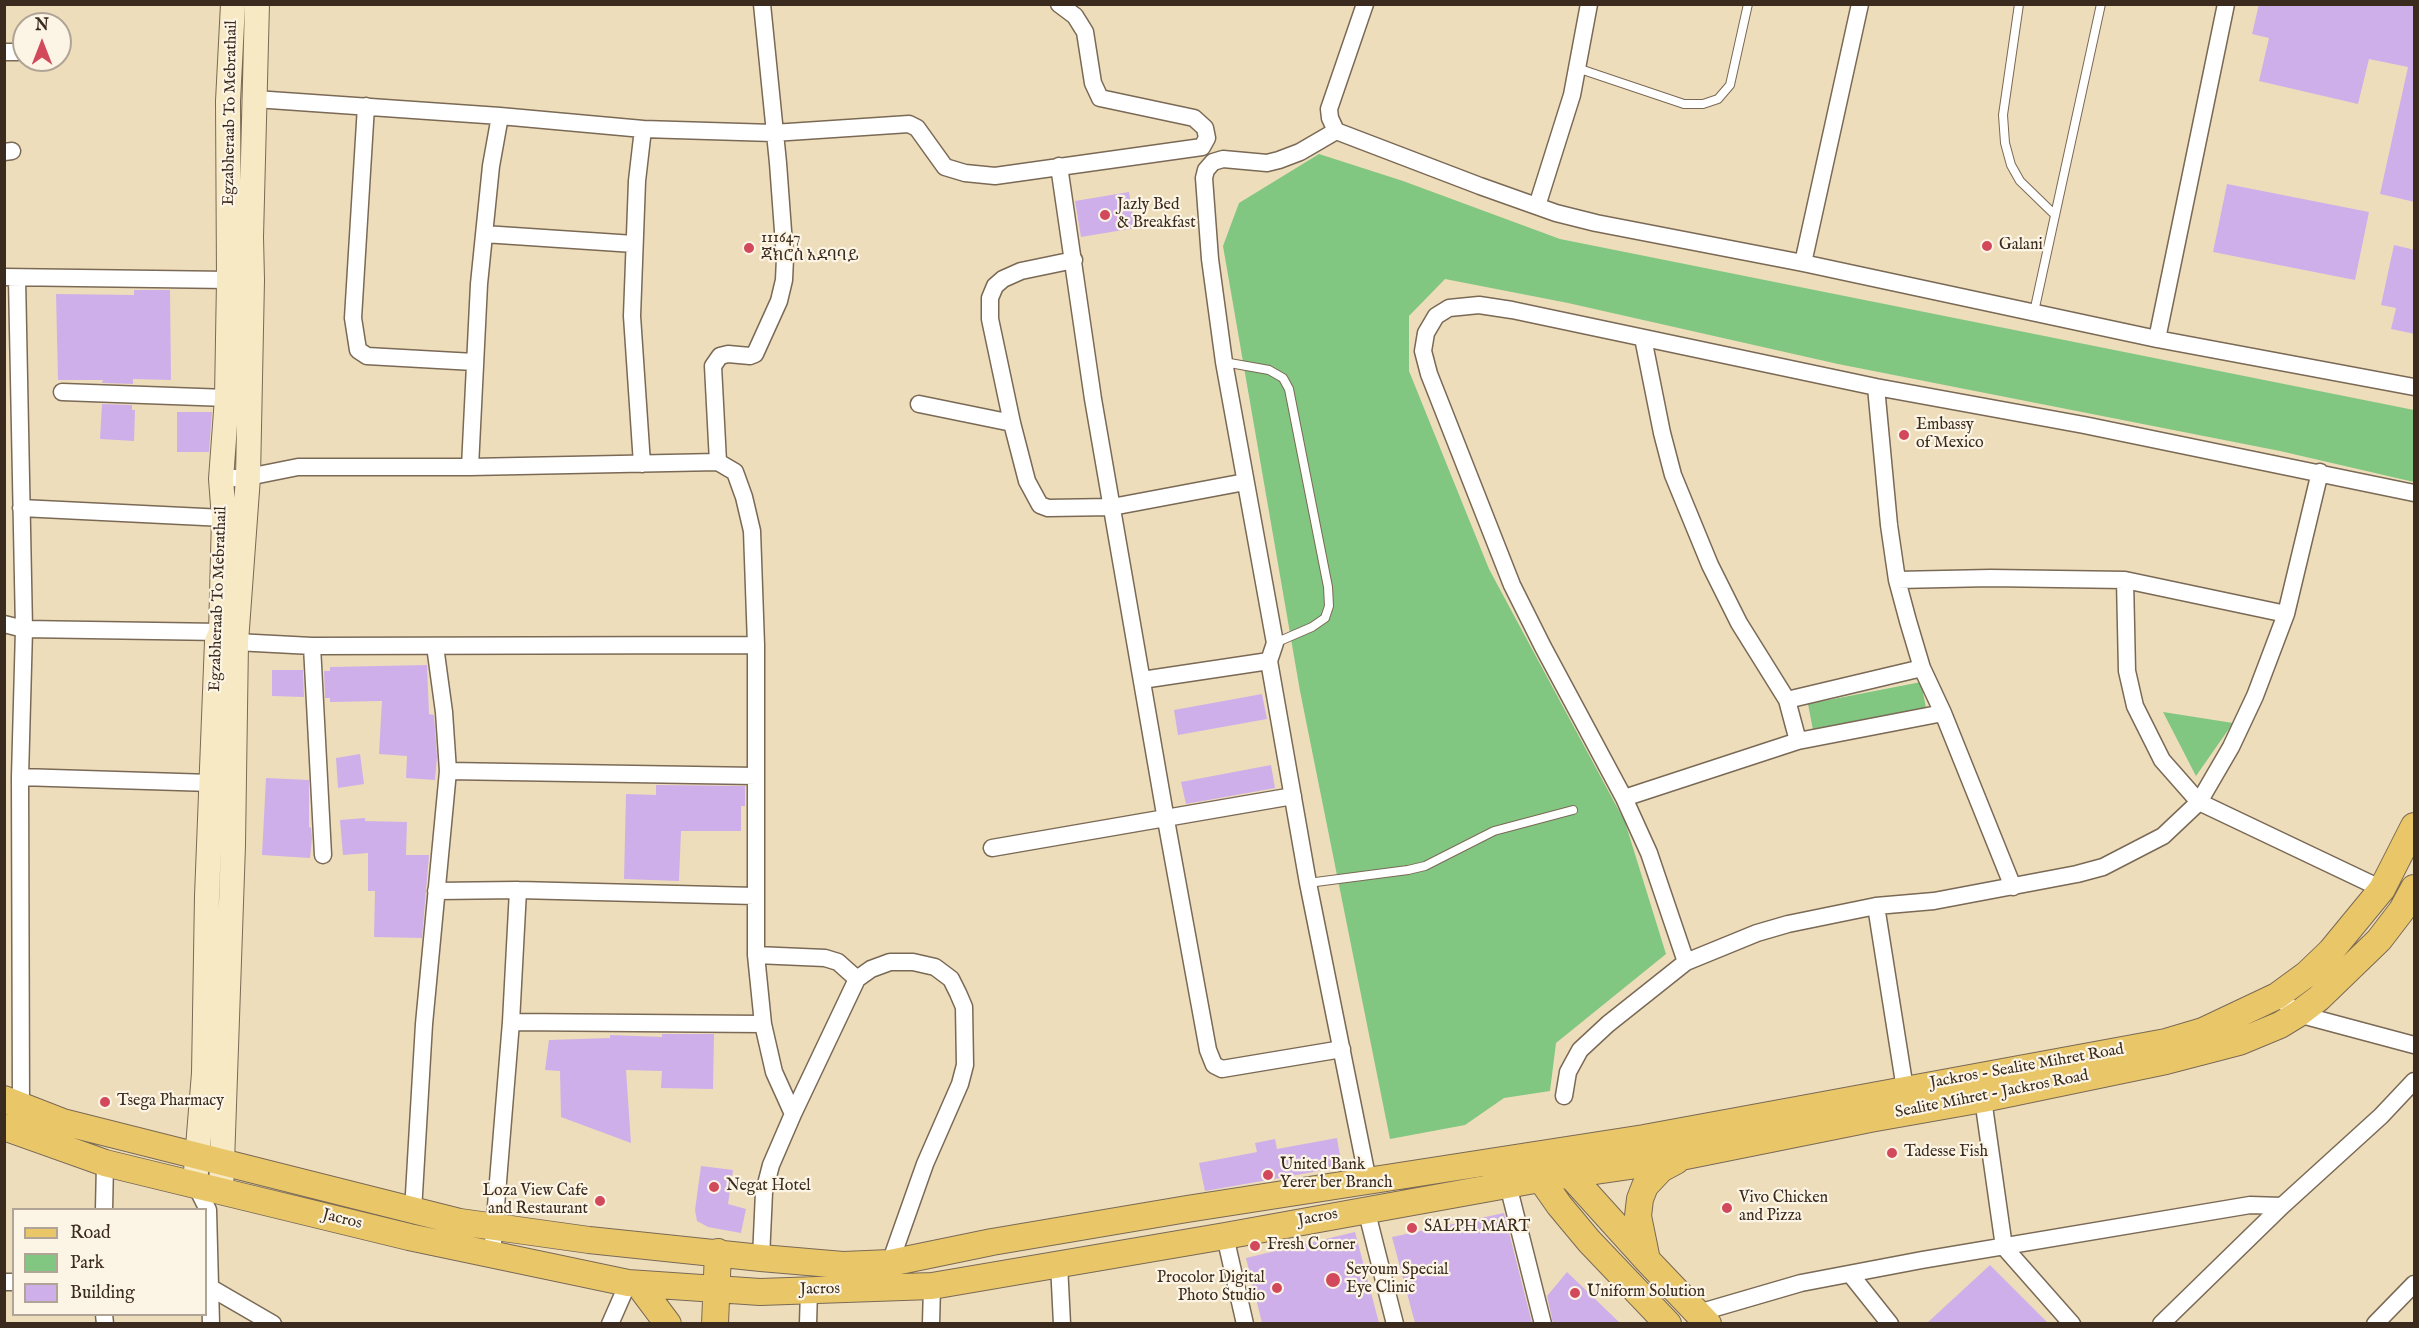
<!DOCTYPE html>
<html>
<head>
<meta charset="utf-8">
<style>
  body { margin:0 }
  #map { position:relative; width:2419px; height:1328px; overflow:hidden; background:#edb; font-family:"IM FELL English",serif }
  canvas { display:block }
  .frame { position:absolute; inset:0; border:6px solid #3b2a1e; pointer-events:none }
  .legend { position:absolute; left:12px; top:1208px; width:195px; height:108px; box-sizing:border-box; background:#fcf5e5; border:2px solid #afa495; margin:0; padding:8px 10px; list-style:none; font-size:18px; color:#3b2a1e }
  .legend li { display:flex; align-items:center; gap:12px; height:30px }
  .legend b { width:30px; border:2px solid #afa495 }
  .north { position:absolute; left:12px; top:12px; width:60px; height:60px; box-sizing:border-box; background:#fcf5e5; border:2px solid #afa495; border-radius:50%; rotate:0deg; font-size:16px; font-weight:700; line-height:24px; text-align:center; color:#3b2a1e }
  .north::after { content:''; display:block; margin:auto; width:21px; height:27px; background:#d1495b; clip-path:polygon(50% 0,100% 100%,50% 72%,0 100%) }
</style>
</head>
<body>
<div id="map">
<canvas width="2419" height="1328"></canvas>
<div class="frame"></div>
<ul class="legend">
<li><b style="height:8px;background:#e9c769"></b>Road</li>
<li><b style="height:16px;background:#81c681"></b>Park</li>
<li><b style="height:16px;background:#cfafea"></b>Building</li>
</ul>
<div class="north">N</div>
</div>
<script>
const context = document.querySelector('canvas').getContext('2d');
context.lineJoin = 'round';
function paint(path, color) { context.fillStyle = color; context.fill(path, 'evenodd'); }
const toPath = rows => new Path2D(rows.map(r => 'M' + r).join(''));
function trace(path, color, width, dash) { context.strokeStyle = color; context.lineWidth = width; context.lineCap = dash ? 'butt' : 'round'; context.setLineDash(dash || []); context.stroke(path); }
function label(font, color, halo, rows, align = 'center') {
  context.font = font + ' "IM FELL English","Noto Serif Ethiopic",serif'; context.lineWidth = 4.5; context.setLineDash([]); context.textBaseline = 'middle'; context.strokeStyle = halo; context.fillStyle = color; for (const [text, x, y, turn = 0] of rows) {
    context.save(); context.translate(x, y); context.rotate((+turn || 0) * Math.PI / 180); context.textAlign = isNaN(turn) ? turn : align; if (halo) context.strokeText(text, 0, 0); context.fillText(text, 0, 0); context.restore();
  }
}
const green = toPath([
  [1319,154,1403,181,1560,239,2414,410,2414,482,2280,451,1838,364,1568,303,1445,279,1409,316,1409,371,1489,569,1625,822,1666,954,1556,1043,1550,1091,1504,1098,1465,1125,1390,1139,1300,691,1223,246,1239,203],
  [1921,682,1926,708,1813,730,1808,704],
  [2163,712,2233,723,2196,776]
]);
const building = toPath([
  [2259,4,2415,4,2415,202,2380,194,2408,67,2369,59,2358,104,2259,81,2269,38,2252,34],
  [2227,184,2369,212,2355,280,2213,252],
  [1129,192,1135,228,1081,237,1075,201],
  [2394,245,2415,250,2415,334,2391,329,2396,308,2381,305],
  [134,290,170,290,171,380,133,379,133,384,102,383,103,380,58,380,56,294,134,295],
  [102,404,132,405,132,410,135,410,134,441,100,439],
  [177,412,212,412,209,452,177,452],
  [427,665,429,714,434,715,437,757,435,780,406,778,407,756,379,754,382,701,330,702,330,698,325,698,324,671,330,671,330,667],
  [272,670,303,670,304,697,272,696],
  [1262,694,1267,719,1178,735,1174,710],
  [360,754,364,784,338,788,336,758],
  [1271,765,1275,788,1186,804,1181,782],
  [266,778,309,780,309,827,311,828,312,838,310,858,262,855],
  [656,785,745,786,745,806,741,806,741,831,681,831,679,881,624,879,626,794,656,795],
  [365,818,365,821,407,822,406,855,429,855,422,938,374,937,375,891,368,891,368,853,343,855,340,820],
  [662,1034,714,1034,713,1089,661,1088,662,1071,626,1070,631,1143,561,1117,560,1071,545,1070,549,1040,610,1038,610,1035,662,1037],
  [1337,1138,1342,1167,1205,1191,1199,1163,1257,1152,1255,1143,1275,1139,1277,1149],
  [701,1166,733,1170,728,1204,746,1209,741,1233,708,1227,697,1221,695,1210],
  [1504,1213,1532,1323,1415,1323,1392,1237],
  [1355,1232,1379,1323,1262,1323,1246,1258],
  [1990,1265,2048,1323,1927,1323],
  [1567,1272,1620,1323,1553,1323,1547,1296]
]);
const service = toPath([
  [2019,4,2003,115,2005,143,2011,165,2020,181,2055,215],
  [1577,68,1684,104,1703,104,1718,99,1730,85,1748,4],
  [2034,312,2101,4],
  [1224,362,1269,370,1283,378,1289,389,1328,587,1329,606,1325,618,1312,627,1275,643],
  [1308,883,1408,870,1425,866,1494,831,1573,810]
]);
const minor = toPath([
  [1365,4,1329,109,1330,118,1336,131,1480,186,1556,213,1596,223,1803,263,2157,339,2414,387],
  [4,52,18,52],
  [255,99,500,116,643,129,773,133,909,124,917,128,945,167,965,173,995,176,1202,147,1207,138,1205,128,1194,118,1100,98,1093,83,1085,32,1075,16,1059,4],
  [366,106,353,318,358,350,367,356,474,362],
  [1336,131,1300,152,1279,160,1267,163,1223,159,1213,162,1206,170,1204,178,1210,259,1224,362,1275,643,1269,661,1308,883,1368,1181],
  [4,152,12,151],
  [1059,166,1093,399,1166,820,1208,1050,1214,1065,1222,1069,1342,1049],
  [1537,206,1572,95,1589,4],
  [484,234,634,244],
  [1074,260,1021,271,1003,279,995,286,990,298,990,319,1012,423,1027,481,1040,505,1048,508,1112,507,1245,482],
  [1803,263,1860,4],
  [4,277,229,280],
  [17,278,24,629,20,777,21,1105],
  [1643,338,1662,433,1673,475,1710,565,1739,623,1787,700,1798,741],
  [2157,339,2226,4],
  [1876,387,1889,525,1897,580,1908,621,1922,668,1943,713,2013,887],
  [62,392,227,398],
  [919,404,1012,423],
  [718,462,713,366,720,356,728,354,750,356,755,354,779,301,784,280,785,258,778,163,762,4],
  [642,464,632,316,637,181,643,129],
  [470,467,479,284,491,166,500,116],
  [221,479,248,477,298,467,470,467,718,462,735,472,744,497,752,531,756,645,756,955,763,1024,774,1072,793,1114],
  [21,508,224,518],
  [1897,580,1991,578,2125,580,2286,614],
  [2125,580,2127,671,2135,706,2162,760,2199,802,2382,889],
  [4,624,24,629,221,632],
  [236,642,312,646,756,645],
  [312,646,323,855],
  [1142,680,1269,661],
  [1787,700,1922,668],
  [448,771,756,776],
  [20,777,211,783],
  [1624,798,1798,741,1943,713],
  [992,848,1293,796],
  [436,891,518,890,755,896],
  [1876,906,1905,1089],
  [756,955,825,958,838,962,857,979],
  [1686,962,1649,853,1624,798,1543,647,1512,585,1429,374,1423,351,1426,333,1436,316,1449,308,1479,305,1512,310,1876,387,2084,425,2414,493],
  [2277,996,2298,1014,2414,1045],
  [511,1022,763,1024],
  [1564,1096,1568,1072,1580,1050,1608,1024,1686,962,1757,933,1788,924,1876,906,1934,901,2077,874,2103,867,2163,836,2199,802,2231,747,2255,696,2286,614,2320,472],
  [1983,1099,2004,1247,2072,1324],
  [195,1184,208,1210,211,1324],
  [1508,1185,1543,1324],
  [1366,1209,1395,1324],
  [104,1210,105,1163],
  [413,1211,424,1024,448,771,444,712,435,646],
  [1225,1236,1245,1324],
  [492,1255,511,1022,518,890],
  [761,1258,764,1192,771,1165,793,1114,857,979,871,969,890,962,913,962,935,967,951,979,958,993,964,1007,965,1065,960,1084,925,1164,890,1263],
  [1059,1264,1062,1324],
  [1851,1275,1890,1324],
  [4,1282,14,1282],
  [211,1288,273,1324],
  [1698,1313,1801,1283,1922,1260,2250,1205,2282,1206],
  [104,1314,105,1324],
  [610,1324,628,1283],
  [808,1324,809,1290],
  [931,1324,932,1286],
  [2161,1324,2282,1206,2381,1116,2414,1081],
  [2375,1324,2414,1284]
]);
const secondary = toPath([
  [195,1184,204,1073,207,896,217,641,221,632,224,518,221,479,227,398,229,280,228,101,233,4],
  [221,1191,233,845,236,642,248,477,252,280,251,237,257,4]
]);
const primary = toPath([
  [4,1099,63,1122,460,1222,589,1240,761,1258,843,1265,890,1263,992,1242,1187,1209,1644,1138,2166,1042,2203,1031,2277,996,2307,974,2331,951,2382,889,2414,826],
  [4,1127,105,1163,409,1237,628,1283,760,1292,932,1286,1225,1236,1540,1179,1651,1163,1870,1119,1983,1099,2166,1061,2239,1042,2280,1025,2298,1014,2319,998,2379,940,2402,910,2414,888],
  [1562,1166,1647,1260,1708,1324],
  [1533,1168,1559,1205,1589,1241,1668,1324],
  [1647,1260,1638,1216,1640,1199,1645,1186,1661,1169,1676,1161],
  [638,1284,668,1324],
  [715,1324,718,1252]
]);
const markers = [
  [1105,215,6,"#d1495b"],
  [1987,246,6,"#d1495b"],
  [749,248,6,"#d1495b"],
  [1904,435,6,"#d1495b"],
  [105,1102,6,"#d1495b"],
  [1892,1153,6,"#d1495b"],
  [1268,1175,6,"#d1495b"],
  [714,1187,6,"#d1495b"],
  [600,1201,6,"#d1495b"],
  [1727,1208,6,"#d1495b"],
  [1412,1228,6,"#d1495b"],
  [1255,1246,6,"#d1495b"],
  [1333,1280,8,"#d1495b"],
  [1277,1288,6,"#d1495b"],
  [1575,1293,6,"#d1495b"]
];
const streetNames = [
  ["Egzabheraab To Mebrathail",231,113,-89],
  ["Egzabheraab To Mebrathail",219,599,-88],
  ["Jackros - Sealite Mihret Road",2027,1067,-10],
  ["Sealite Mihret - Jackros Road",1992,1095,-11],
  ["Jacros",1318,1218,-10],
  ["Jacros",342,1220,14],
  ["Jacros",820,1290,-1]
];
const poiNames = [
  ["Jazly Bed",1117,206],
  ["& Breakfast",1117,224],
  ["111647",761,239],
  ["ጃክሮስ አደባባይ",761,257],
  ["Galani",1999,246],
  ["Embassy",1916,426],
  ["of Mexico",1916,444],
  ["Tsega Pharmacy",117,1102],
  ["Tadesse Fish",1904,1153],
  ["United Bank",1280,1166],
  ["Yerer ber Branch",1280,1184],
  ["Negat Hotel",726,1187],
  ["Loza View Cafe",588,1192,"right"],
  ["and Restaurant",588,1210,"right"],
  ["Vivo Chicken",1739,1199],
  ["and Pizza",1739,1217],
  ["SALPH MART",1424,1228],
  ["Fresh Corner",1267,1246],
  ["Seyoum Special",1346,1271],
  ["Eye Clinic",1346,1289],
  ["Procolor Digital",1265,1279,"right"],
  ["Photo Studio",1265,1297,"right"],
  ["Uniform Solution",1587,1293]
];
paint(green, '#81c681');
paint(building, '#cfafea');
trace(service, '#7a6955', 10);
trace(minor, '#7a6955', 19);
trace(secondary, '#7a6955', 26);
trace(primary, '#7a6955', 28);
trace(service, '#fff', 8);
trace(minor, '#fff', 16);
trace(secondary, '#f6e9c3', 24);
trace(primary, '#e9c769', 26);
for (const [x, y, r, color] of markers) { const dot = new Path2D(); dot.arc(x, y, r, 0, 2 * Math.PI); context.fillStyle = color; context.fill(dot); trace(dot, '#fcf5e5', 2); }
label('16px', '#3b2a1e', '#fcf5e5', streetNames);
label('16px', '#3b2a1e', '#fcf5e5', poiNames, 'left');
</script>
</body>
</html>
